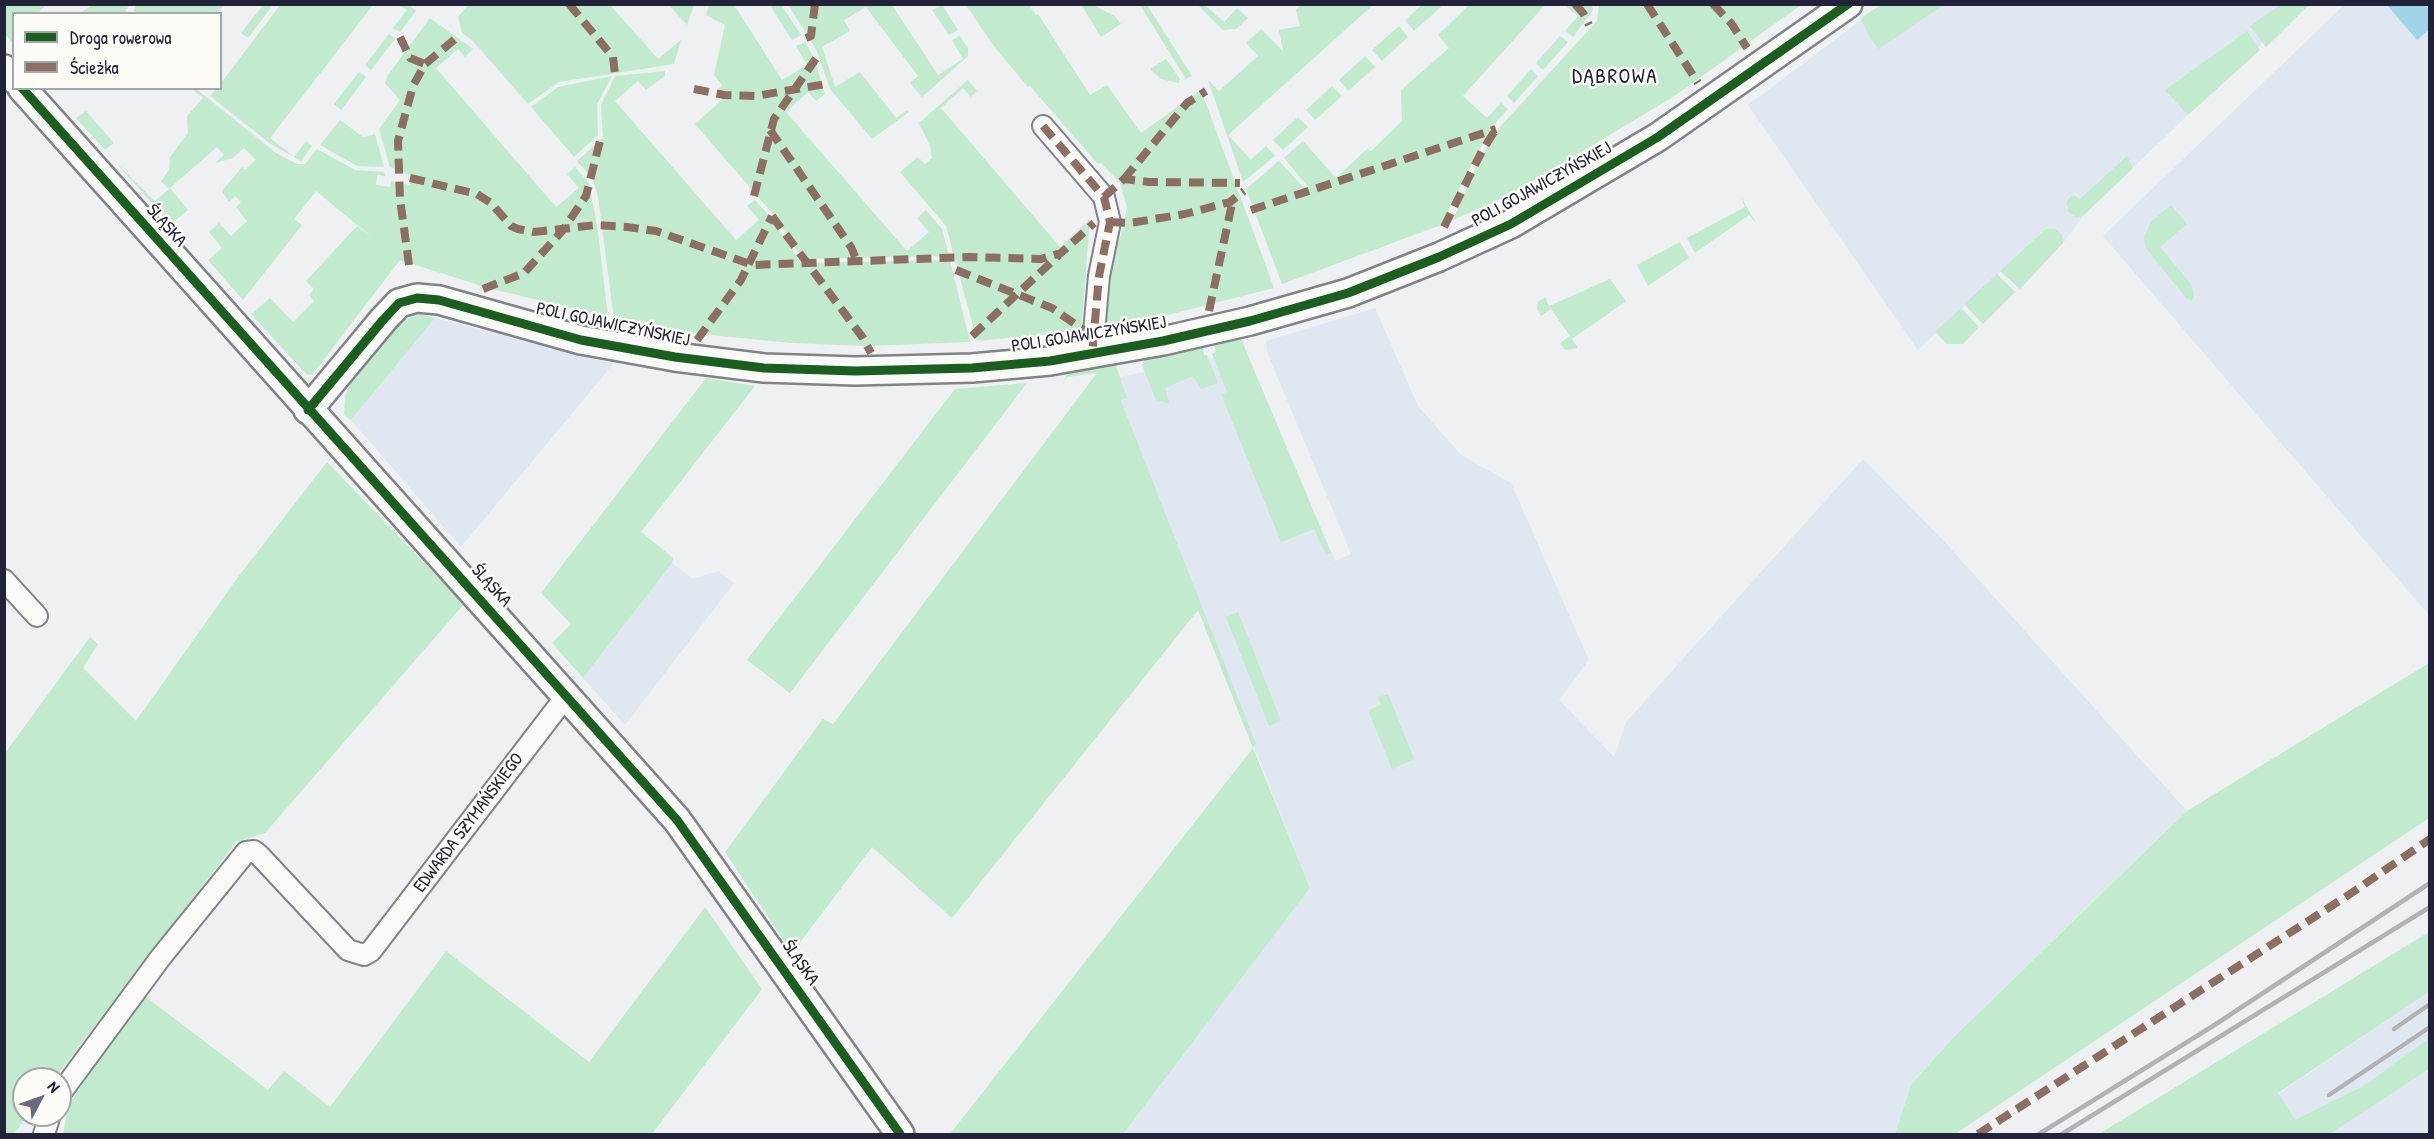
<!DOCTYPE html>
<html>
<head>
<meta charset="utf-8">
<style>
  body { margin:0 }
  #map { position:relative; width:2434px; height:1139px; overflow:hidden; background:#eef0f2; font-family:"Patrick Hand",sans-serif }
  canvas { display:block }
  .frame { position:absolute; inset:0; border:6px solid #22223b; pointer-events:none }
  .legend { position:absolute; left:12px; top:12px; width:210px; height:78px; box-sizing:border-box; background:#fdfcf7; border:2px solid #a5a5ac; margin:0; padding:8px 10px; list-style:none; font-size:18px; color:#22223b }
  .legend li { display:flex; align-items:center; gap:12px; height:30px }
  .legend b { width:30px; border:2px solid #a5a5ac }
  .north { position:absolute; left:12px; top:1067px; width:60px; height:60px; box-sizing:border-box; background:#fdfcf7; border:2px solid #a5a5ac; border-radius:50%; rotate:49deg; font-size:16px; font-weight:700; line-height:24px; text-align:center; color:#22223b }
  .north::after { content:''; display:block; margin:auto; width:21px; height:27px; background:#696a7b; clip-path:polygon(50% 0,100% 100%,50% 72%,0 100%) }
</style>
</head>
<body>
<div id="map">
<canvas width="2434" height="1139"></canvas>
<div class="frame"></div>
<ul class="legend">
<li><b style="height:8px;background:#1b5e20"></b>Droga rowerowa</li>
<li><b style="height:8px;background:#8d6e63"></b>Ścieżka</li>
</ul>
<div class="north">N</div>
</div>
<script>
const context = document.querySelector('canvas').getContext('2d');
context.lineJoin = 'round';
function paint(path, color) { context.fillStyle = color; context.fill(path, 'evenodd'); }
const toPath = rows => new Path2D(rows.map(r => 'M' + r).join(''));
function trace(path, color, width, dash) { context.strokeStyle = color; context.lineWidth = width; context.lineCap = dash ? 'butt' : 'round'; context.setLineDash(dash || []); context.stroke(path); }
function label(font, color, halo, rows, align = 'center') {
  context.font = font + ' "Patrick Hand",sans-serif'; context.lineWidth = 5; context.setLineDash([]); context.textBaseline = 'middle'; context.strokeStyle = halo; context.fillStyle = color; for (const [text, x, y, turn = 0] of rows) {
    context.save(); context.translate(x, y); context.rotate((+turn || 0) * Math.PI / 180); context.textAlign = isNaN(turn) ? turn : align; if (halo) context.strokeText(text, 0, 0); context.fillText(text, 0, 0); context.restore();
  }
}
const built = toPath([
  [1881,5,2302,5,2084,215,2063,243,2062,234,2057,229,2046,229,1918,350,1748,105],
  [2344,5,2429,5,2429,615,2103,236],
  [1375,308,1418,406,1461,455,1511,483,1589,660,1559,700,1614,757,1626,722,1863,459,1943,540,2187,811,1952,1039,1911,1085,1895,1134,1123,1134,1310,888,1117,402,1127,398,1120,377,1246,351,1335,561,1351,554,1267,352,1266,341],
  [435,318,613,364,461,547,351,420],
  [672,563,693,579,718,571,734,583,625,725,583,678],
  [2429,992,2429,1038,2365,1085,2295,1121,2278,1094],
  [2429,1069,2429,1134,2330,1134]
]);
const green = toPath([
  [264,4,273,5,248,38,241,33],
  [775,4,781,5,801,35,792,40,771,7],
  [1423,4,1439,5,1441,7,1414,31,1405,20],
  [1470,4,1545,5,1463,96,1487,118,1501,103,1508,109,1490,129,1441,225,1282,284,1246,189,1279,161,1305,189,1310,189,1284,158,1303,141,1336,178,1367,149,1371,151,1402,121,1401,90,1449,48,1438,35],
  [4,5,5,4,46,5,38,13,14,14,13,43,5,34],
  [92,5,92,4,130,5,125,10,127,13,80,13],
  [137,5,137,4,224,5,217,13,136,13,133,10],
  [280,5,373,5,270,138,294,157,306,141,312,146,301,161,272,145,210,96,216,89,220,88,221,83],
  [399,5,409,5,416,11,400,32,393,28,407,10],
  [468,5,610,5,658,59,681,40,674,64,559,82,528,104,472,40,462,33,458,17],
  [669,5,694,5,687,25],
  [709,5,734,5,782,80,807,65,796,46,805,42,815,60,825,94,816,101,808,92,786,112,907,251,929,232,917,218,926,210,942,229,949,256,803,259,773,214,695,124,724,98,717,90,722,85,714,75,725,25,706,15],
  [788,5,892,5,938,75,963,59,952,40,960,36,968,48,968,56,922,97,910,83,918,76,866,7,844,20,850,31,822,47,835,87,860,72,896,118,907,110,909,112,872,139,830,89,816,49],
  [942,5,958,30,949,35,932,10],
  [966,5,1029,5,1036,15,1038,14,1090,95,1107,85,1141,133,1201,90,1274,288,1168,315,1097,328,1100,286,1123,230,1127,207,1120,183,1101,163,1098,164,1030,86,1028,87,993,45],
  [1084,5,1093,5,1115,16,1121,24,1101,37,1082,6],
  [1140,5,1147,5,1192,76,1186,79],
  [1198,5,1205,5,1224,22,1237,8,1248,18,1236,29,1223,30],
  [1301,5,1373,5,1228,135,1251,160,1266,146,1275,156,1243,182,1208,80,1219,91,1258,56,1246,43,1261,29,1283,51,1279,30,1300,26,1296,10],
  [1565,5,1592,5,1593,10,1573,37,1565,31,1578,16],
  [1881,5,1881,4,1943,5,1879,49,1868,35,1861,18],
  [2280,5,2309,5,2266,47,2250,26],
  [1599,6,1801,5,1673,97,1511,194,1453,220,1479,160,1499,128,1597,21],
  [430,18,473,49,465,57,458,49,436,68,556,207,579,188,567,174,575,167,589,183,597,225,608,317,488,288,400,260,315,371,311,375,306,374,251,314,270,298,293,322,314,301,309,295,314,289,306,281,357,226,373,238,316,191,294,219,302,225,243,300,208,260,222,248,209,232,219,223,231,236,247,221,236,207,241,202,235,196,229,202,222,191,242,167,245,170,256,160,244,148,233,158,215,163,224,155,217,147,170,188,188,210,171,224,115,162,155,201,169,189,161,181,169,170,170,157,188,133,187,116,203,98,192,89,196,89,276,153,297,164,305,164,317,149,355,170,384,172,386,176,377,175,376,185,390,187,391,181,410,185,412,176,390,167,379,129,400,100,385,83,388,75],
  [1399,26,1408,37,1382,61,1372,50],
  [2247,31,2260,50,2188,115,2165,90],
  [389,34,395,39,371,70,365,65],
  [1560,36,1568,42,1543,70,1536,63],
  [1365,56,1375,67,1348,91,1339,80],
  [1166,59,1180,79,1179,83,1161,79,1150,69],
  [1531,69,1538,76,1514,103,1507,96],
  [665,71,665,76,646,90,638,81,615,101,736,240,759,220,747,206,755,200,771,218,801,263,950,260,970,342,867,346,791,343,702,334,614,319,598,197,593,179,577,161,603,138,601,105,615,76],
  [359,72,366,77,341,110,334,104],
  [612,76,597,104,598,135,574,157,531,107,558,87],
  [968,80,977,91,971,97,963,88,941,108,1060,247,1090,219,1081,331,977,341,946,226,900,172,918,157,925,164,932,158,930,146,919,123],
  [1332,86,1342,96,1315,120,1306,110],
  [86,111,114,143,105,150,76,118],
  [1298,117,1308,127,1283,150,1273,140],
  [340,120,363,137,375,134,384,167,357,166,320,145],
  [2127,156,2133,168,2084,215,2077,218,2067,210,2069,208,2066,204,2069,198,2074,195,2080,199],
  [1741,197,1756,223,1749,215,1695,253,1687,238,1745,207],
  [2171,205,2187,224,2160,247,2191,284,2194,294,2192,300,2186,298,2145,247,2144,237,2151,222],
  [2046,229,2056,229,2062,234,2063,243,2020,289,2000,271],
  [1680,242,1689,258,1648,286,1637,265],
  [1997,274,2015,292,1983,324,1964,304],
  [1610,279,1626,301,1572,339,1578,348,1565,350,1560,343,1570,336,1551,309,1541,316,1537,309,1538,302,1545,297,1549,306],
  [375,303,372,314,322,377,318,375],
  [1961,308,1979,327,1963,344,1947,344,1935,332],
  [421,314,435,318,351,420,344,415,345,396,350,384,400,321],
  [1240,335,1246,351,1331,553,1326,555,1314,529,1281,542,1221,394,1227,392,1212,354,1216,352,1213,342],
  [1202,344,1204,355,1207,355,1218,383,1201,389,1193,376,1165,388,1169,403,1156,400,1142,365,1144,361,1151,355],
  [1115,362,1127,398,1121,401,1256,744,1253,748,1310,888,1123,1134,950,1134,1253,748,1198,610,952,918,872,847,792,953,725,852,823,719,833,724,1097,373,1067,377,1062,385,1068,373,1072,368],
  [706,378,755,386,641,532,673,558,672,563,583,678,552,643,571,624,541,593],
  [1027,383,790,693,747,660,955,389],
  [327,462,464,604,265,833,236,842,54,1079,24,1079,24,1115,28,1115,14,1134,5,1134,5,753,90,637,98,644,83,668,136,721,238,577],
  [1238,612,1281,721,1269,726,1226,617],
  [2429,663,2429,818,1955,1134,1895,1134,1911,1085,1952,1039,2187,811],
  [1388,694,1414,759,1392,769,1368,710,1381,705,1378,697],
  [705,907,762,989,652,1134,63,1134,69,1105,141,993,268,1090,284,1071,330,1107,446,951,589,1062],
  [2429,932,2429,992,2278,1093,2295,1120,2365,1085,2429,1038,2429,1069,2330,1134,2099,1134]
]);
const water = toPath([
  [2387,5,2428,5,2429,30,2417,40]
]);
const street = toPath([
  [1043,126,1104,197,1110,222,1099,276,1092,355],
  [4,580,37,616],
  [60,1094,161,957,246,852,254,851,260,856,348,950,364,955,371,951,567,695],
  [44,1134,50,1115]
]);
const secondary = toPath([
  [4,69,14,79],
  [22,88,677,820,900,1134],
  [308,410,383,320,399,303,417,298,439,300,581,340,675,357,764,368,855,371,972,368,1050,361,1163,341,1250,321,1348,293,1439,257,1511,224,1658,137,1848,4]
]);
const rail = toPath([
  [2394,1029,2430,1004],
  [2329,1095,2430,1027],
  [2039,1134,2213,1026,2430,883],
  [2062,1134,2430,907]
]);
const quiet = toPath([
  [569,4,613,57,615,74],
  [1575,4,1583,13,1589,25],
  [1647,4,1698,83],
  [1713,4,1731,23,1747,48],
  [400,37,410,58,425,64],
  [806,38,811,36,815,4],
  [694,89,724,95,756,96,826,84],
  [1043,126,1104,197,1110,222,1099,276,1092,355],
  [770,130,851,247,857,261],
  [410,178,477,194,491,203,511,226,518,229,534,232,596,225,627,227,656,231,753,265,969,257,1041,259,1061,253,1094,223],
  [1124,179,1187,103,1206,91],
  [754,196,774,119,817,57],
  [1104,197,1124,179,1149,182,1240,183],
  [1251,210,1496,129],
  [772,216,863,338,871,353],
  [1110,222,1130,223,1185,214,1230,202,1244,191],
  [1444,227,1482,151,1496,129],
  [409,265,400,199,398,141,413,86,425,64,460,35],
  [956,270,1052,308,1085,331],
  [483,289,524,273,563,230,586,196,601,137],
  [1209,311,1233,199],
  [972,336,1059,255],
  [697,340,741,280,772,216],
  [1978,1134,2350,894,2430,839]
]);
const cycleway = toPath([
  [22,88,677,820,900,1134],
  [308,410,383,320,399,303,417,298,439,300,581,340,675,357,764,368,855,371,972,368,1050,361,1163,341,1250,321,1348,293,1439,257,1511,224,1658,137,1848,4]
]);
const streetNames = [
  ["POLI GOJAWICZYŃSKIEJ",1542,185,-29],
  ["ŚLĄSKA",166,226,48],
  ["POLI GOJAWICZYŃSKIEJ",613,325,12],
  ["POLI GOJAWICZYŃSKIEJ",1089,335,-9],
  ["ŚLĄSKA",491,586,48],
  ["EDWARDA SZYMAŃSKIEGO",469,823,-53],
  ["ŚLĄSKA",800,963,55]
];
const quarterNames = [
  ["DĄBROWA",1615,77]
];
paint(built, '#e1e7f1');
paint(green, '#c1eacf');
paint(water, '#a3d3e8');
trace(street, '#828389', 24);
trace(secondary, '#828389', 32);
trace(street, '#f9f9f8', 20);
trace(secondary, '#f9f9f8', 27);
trace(rail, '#b2b2b5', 4.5);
trace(quiet, '#8d6e63', 8, [15, 8]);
trace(cycleway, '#1b5e20', 9);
label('18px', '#22223b', '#fdfcf7', streetNames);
context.letterSpacing = '1.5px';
label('21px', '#22223b', '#fdfcf7', quarterNames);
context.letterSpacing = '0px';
</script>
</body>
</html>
